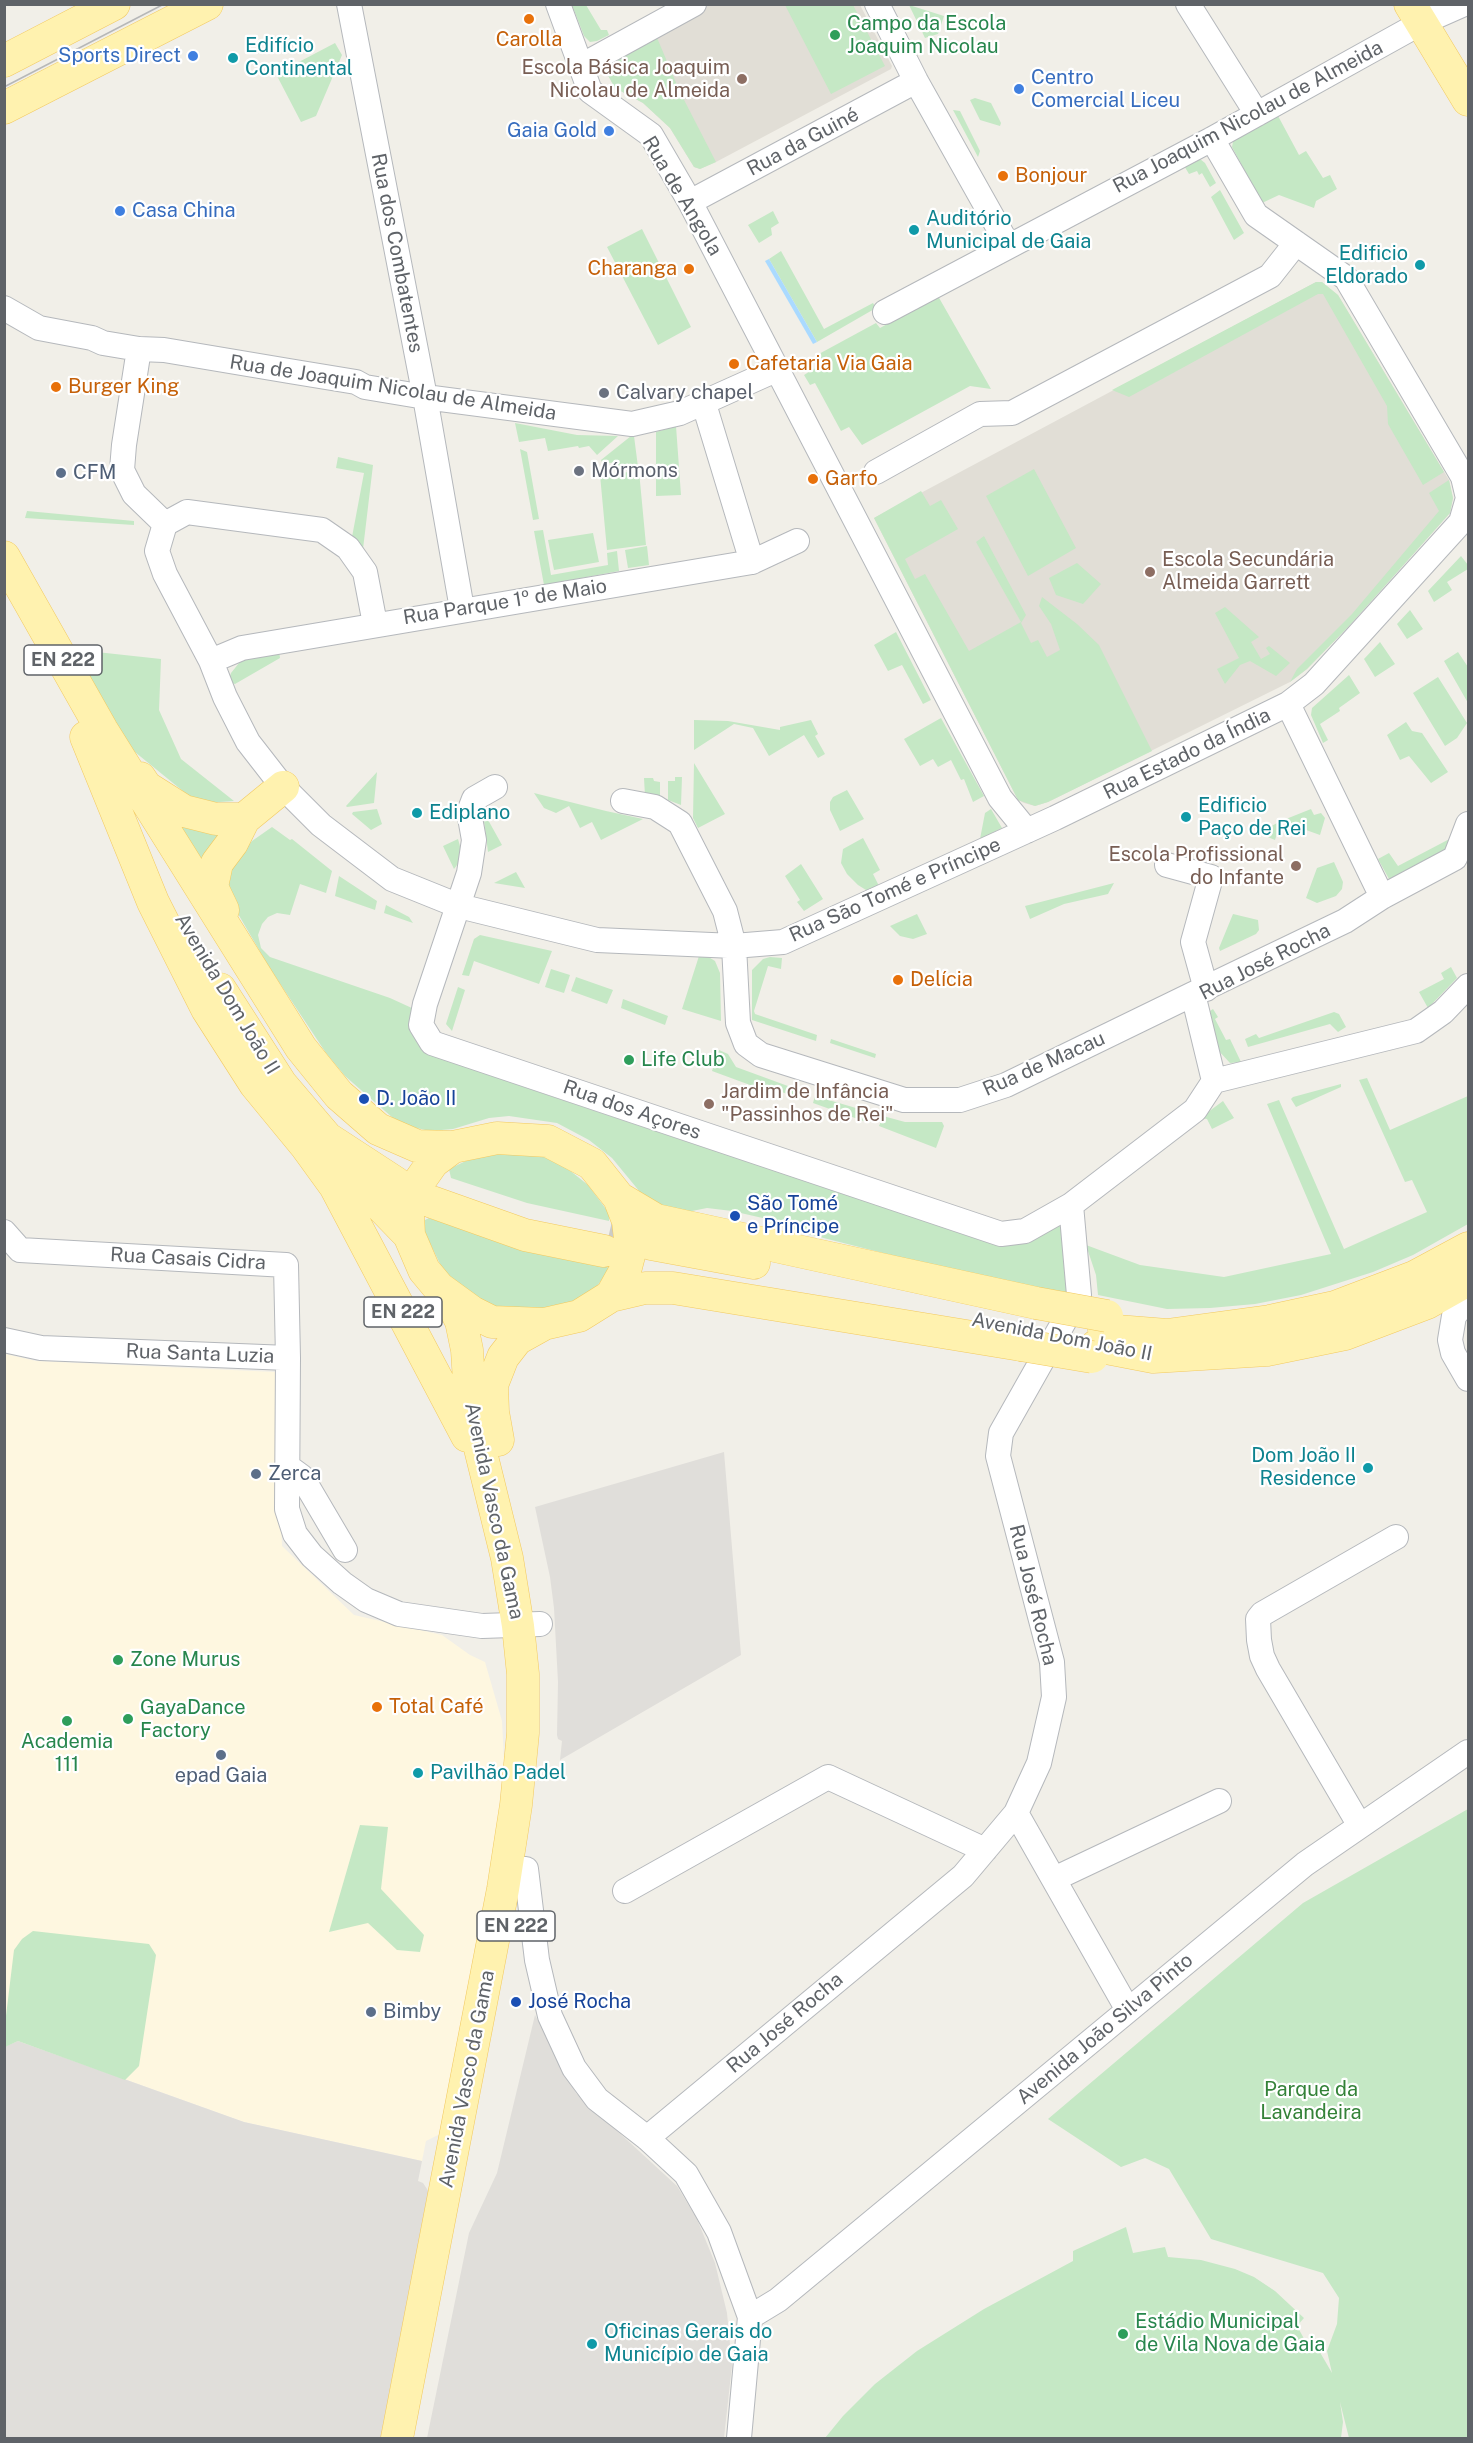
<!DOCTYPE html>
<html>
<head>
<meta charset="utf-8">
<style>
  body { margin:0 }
  #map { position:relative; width:1473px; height:2443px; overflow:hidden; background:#f1efe8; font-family:"Public Sans",sans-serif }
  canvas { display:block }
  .frame { position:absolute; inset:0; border:6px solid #5f6368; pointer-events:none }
</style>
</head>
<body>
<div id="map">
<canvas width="1473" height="2443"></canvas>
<div class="frame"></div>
</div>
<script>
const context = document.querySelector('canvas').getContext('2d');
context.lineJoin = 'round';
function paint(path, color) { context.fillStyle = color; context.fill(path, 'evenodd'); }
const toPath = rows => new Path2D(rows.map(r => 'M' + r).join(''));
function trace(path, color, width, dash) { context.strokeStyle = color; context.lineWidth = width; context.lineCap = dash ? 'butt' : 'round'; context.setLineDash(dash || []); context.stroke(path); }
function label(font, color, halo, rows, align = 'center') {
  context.font = font + ' "Public Sans",sans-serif'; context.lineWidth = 4.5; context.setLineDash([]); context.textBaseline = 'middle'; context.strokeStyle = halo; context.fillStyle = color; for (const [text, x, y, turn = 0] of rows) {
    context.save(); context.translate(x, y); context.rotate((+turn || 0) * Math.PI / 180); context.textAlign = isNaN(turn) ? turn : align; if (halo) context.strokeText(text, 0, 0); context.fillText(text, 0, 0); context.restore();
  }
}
const commercial = toPath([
  [5,1354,36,1361,275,1372,282,1546,354,1615,442,1635,470,1655,485,1662,502,1721,504,1760,496,1841,440,2134,426,2141,422,2161,244,2122,18,2041,5,2047]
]);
const industrial = toPath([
  [724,1452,741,1655,560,1760,562,1741,558,1739,557,1735,558,1682,554,1608,550,1577,535,1507],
  [535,2015,576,2093,677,2186,697,2219,715,2263,727,2313,732,2365,724,2438,427,2438,469,2233,497,2173],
  [18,2041,244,2122,422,2161,418,2181,423,2183,429,2192,382,2438,5,2438,4,2047]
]);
const education = toPath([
  [706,4,860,5,892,66,891,69,716,162,700,169,694,167,670,128,643,103,615,88,604,68,606,60],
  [1316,282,1322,282,1338,295,1449,480,1453,498,1450,513,1349,626,1307,669,1290,682,1048,802,1035,806,1024,803,1018,800,874,518]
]);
const green = toPath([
  [572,5,586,5,601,30,607,30,609,35,597,41,590,42,584,36],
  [785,5,853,5,885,66,831,94],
  [909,5,944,16,938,34,925,38],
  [655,33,680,92,716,162,700,169,694,167,670,128,643,103,615,88,604,68,606,60],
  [335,43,342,55,316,116,301,122,276,74],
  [975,98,991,103,1001,123,1000,126,980,120,970,100],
  [953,110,960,111,980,151,978,157],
  [1277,114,1299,155,1306,151,1323,178,1330,175,1337,189,1316,201,1314,208,1279,195,1262,203,1232,147,1234,137],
  [1200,159,1205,163,1216,183,1210,187,1202,173,1199,175,1197,171,1189,174,1183,164],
  [1220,190,1244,233,1234,240,1211,197],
  [773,211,779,223,771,228,772,235,759,243,748,225],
  [642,229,691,327,658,345,607,247],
  [781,251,824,329,873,303,876,308,817,342,769,259],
  [1316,282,1322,282,1338,295,1444,472,1423,485,1388,424,1387,406,1323,294,1318,294,1129,397,1112,390],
  [938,296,991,389,970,386,862,445,849,427,841,431,815,383,810,385,804,375,822,364,817,355,876,323,880,328],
  [515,423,577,435,618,436,597,455,589,446,579,448,578,446,548,451,545,438,519,442],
  [676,426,681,495,656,496,656,432],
  [631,436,634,436,638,467,617,469,616,462,603,464,601,460],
  [520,449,527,452,539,519,533,520],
  [338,457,373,465,363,549,352,537,364,473,336,468],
  [1034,469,1076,548,1028,576,986,496],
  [639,471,646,545,607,550,600,475],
  [1449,480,1453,498,1450,513,1349,626,1307,669,1290,682,1297,669,1352,614,1439,511,1429,493],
  [921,491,930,506,941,500,958,529,905,559,915,579,925,574,969,651,1021,622,976,542,984,536,1026,615,1021,623,1031,643,1038,640,1047,657,1060,650,1051,624,1039,606,1042,597,1077,624,1099,645,1152,751,1048,802,1035,806,1018,800,874,518],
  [27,511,134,521,134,525,25,518],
  [543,530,551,575,608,565,607,553,617,551,619,571,544,585,534,531],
  [593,533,599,562,554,570,548,540],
  [647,546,649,565,628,568,625,550],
  [1461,556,1468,565,1468,569,1447,582,1452,590,1434,602,1428,591],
  [1077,563,1101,584,1083,604,1056,595,1049,578],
  [1225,607,1259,637,1251,642,1261,659,1270,654,1266,648,1269,646,1290,663,1276,676,1250,661,1240,665,1225,684,1217,669,1239,658,1215,613],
  [1410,610,1423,629,1407,639,1397,624],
  [896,632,931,700,923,704,902,665,888,671,874,645],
  [1380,642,1395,664,1375,677,1364,659],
  [69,649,161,659,159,710,181,759,234,801,206,803,189,796,130,748],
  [279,651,280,658,235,684,228,682,231,673,243,658],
  [1458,652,1468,667,1468,703,1444,661],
  [1349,675,1360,693,1339,708,1340,711,1320,724,1328,740,1323,743,1311,715,1312,708],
  [1438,677,1467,723,1457,738,1445,746,1413,693],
  [941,718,984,796,973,802,964,779,961,780,951,760,938,767,933,759,920,766,904,739],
  [694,720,728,721,780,730,780,727,811,720,818,734,815,736,825,754,818,758,804,735,769,756,753,728,734,724,694,750],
  [1406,722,1412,731,1422,733,1448,772,1431,783,1409,756,1400,760,1387,735],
  [694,763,725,814,698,828,693,818],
  [377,772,374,803,347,807,346,806],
  [675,777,682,777,681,805,668,800,668,781,675,781],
  [644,778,653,778,654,781,660,782,660,799,645,796],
  [847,790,864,819,840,831,830,810,830,802,833,797],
  [534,793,606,811,643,819,601,840,592,822,580,828,569,806,556,813,544,808],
  [377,809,382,824,371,830,352,814,353,812],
  [991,809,1002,828,980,839,985,813],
  [1311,809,1314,815,1321,813,1325,818,1320,835,1281,821,1275,840,1258,833,1281,821],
  [169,814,224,831,201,861],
  [487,818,502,845,488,852,484,821],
  [272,827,290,840,292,839,332,871,326,893,300,884,290,915,277,913,268,917,262,924,258,935,261,948,270,957,390,998,414,1009,424,1050,439,1058,598,1112,992,1243,1058,1223,1061,1228,1067,1293,1012,1284,946,1269,804,1233,767,1219,732,1211,707,1208,687,1212,657,1204,640,1192,612,1158,589,1140,557,1123,509,1116,489,1118,453,1129,430,1131,412,1127,393,1118,345,1076,326,1053,269,967,223,888,226,872,252,841],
  [1459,834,1453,852,1397,883,1389,879,1378,859,1389,853,1398,866],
  [863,838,880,870,873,874,881,890,866,890,858,885,847,874,841,863,843,849],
  [458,839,463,857,454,869,443,846],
  [1334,862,1343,882,1342,889,1336,896,1317,903,1306,898,1317,868],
  [801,864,823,899,804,911,797,902,800,900,785,876],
  [516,872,525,888,494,883],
  [339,876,377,901,375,910,335,896],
  [1114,883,1108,894,1064,904,1030,919,1025,906],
  [386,905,409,917,413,923,384,913],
  [917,914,927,934,913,939,900,936,890,926],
  [1233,914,1258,920,1259,930,1256,934,1220,951,1219,948],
  [480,935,552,951,539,984,474,961,469,976,462,975,474,939],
  [699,956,707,956,715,961,720,973,721,1021,682,1009],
  [770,957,782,958,781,969,768,966,754,1011,755,1014,817,1035,816,1041,752,1020,752,970,763,959],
  [1451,967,1457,978,1428,1008,1419,992,1444,979,1441,973],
  [551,969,570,975,564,993,545,987],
  [576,977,613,990,607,1004,571,991],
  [458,987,465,990,452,1031,446,1024],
  [623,999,668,1016,665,1025,621,1008],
  [1213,1009,1218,1017,1215,1019,1226,1040,1230,1039,1241,1062,1230,1063,1217,1049,1210,1011],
  [1334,1012,1339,1014,1346,1027,1338,1032,1330,1024,1248,1047,1245,1039,1256,1034,1259,1038],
  [831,1039,876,1054,875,1058,830,1043],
  [719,1050,728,1054,736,1067,807,1093,805,1100,770,1088,769,1092,712,1071],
  [1367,1078,1390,1130,1468,1096,1468,1224,1413,1255,1373,1272,1301,1295,1255,1304,1210,1308,1167,1309,1098,1295,1096,1275,1086,1245,1140,1265,1224,1277,1331,1254,1267,1104,1279,1100,1344,1249,1427,1212,1412,1180,1405,1182,1359,1080],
  [1341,1084,1341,1087,1296,1107,1291,1099,1293,1097],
  [815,1096,873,1113,869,1123,813,1103],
  [1223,1101,1234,1118,1212,1129,1207,1119,1200,1118],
  [883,1116,905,1122,942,1122,944,1126,936,1148,879,1126],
  [492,1153,540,1155,563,1165,588,1185,609,1213,609,1221,527,1203,451,1178,449,1169,470,1159],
  [429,1218,510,1245,611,1268,597,1286,576,1302,531,1313,492,1306,455,1284,443,1270,425,1233,423,1221],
  [1468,1809,1468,2438,1349,2438,1340,2402,1343,2422,1341,2438,825,2438,843,2416,875,2384,917,2351,984,2309,1073,2261,1073,2251,1126,2227,1133,2253,1165,2247,1168,2257,1201,2260,1235,2269,1254,2277,1275,2291,1304,2318,1297,2326,1307,2344,1314,2342,1332,2373,1327,2351,1337,2324,1339,2298,1323,2273,1211,2239,1169,2169,1145,2158,1121,2167,1048,2119,1303,1903],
  [360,1825,388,1827,381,1889,424,1935,420,1952,397,1950,368,1923,329,1932],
  [33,1931,149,1944,156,1955,139,2066,125,2080,18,2041,5,2047,5,2024,14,1950,22,1939]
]);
const water = toPath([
  [769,259,817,342,813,344,765,261]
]);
const majorTunnel = toPath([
  [609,1234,651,1244]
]);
const minor = toPath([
  [349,4,425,397,462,609],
  [558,4,590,91,651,135,690,202,1000,798,1027,831],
  [877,4,916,81,1008,245],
  [1188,4,1257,114],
  [581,66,694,4],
  [690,202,916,81],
  [4,308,39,328,92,338,103,343,139,349,164,350,289,371,356,382,365,387,425,397,632,424,680,413,778,369],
  [885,312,1212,139,1421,23,1464,4],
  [139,349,124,445,122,470,134,494,165,524],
  [704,404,752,562],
  [876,472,980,414,1012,413,1270,276,1296,243],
  [375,624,365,572,348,548,322,530,187,512,165,524,157,551,165,574,211,661,225,697,248,742,283,787,321,825,392,879,459,906,597,940,734,946,783,942,1055,818,1288,704,1314,684,1461,522,1468,498,1463,477,1346,278,1256,215,1212,139],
  [211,661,242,648,752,562,797,541],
  [1288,704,1382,897],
  [495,787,474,799,469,812,474,840,469,873,425,1004,421,1025,432,1043,1001,1234,1025,1231,1071,1205],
  [623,801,655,807,680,823,725,911,734,946,738,1023,746,1044,761,1055,904,1100,960,1100,1006,1085,1193,994],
  [1167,865,1211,877,1193,942,1206,989],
  [1214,1081,1416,1031,1443,1012,1468,986],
  [4,1232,20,1250,286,1265,288,1358,287,1509,295,1534,312,1556,342,1583,366,1600,399,1614,482,1626,540,1624],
  [1468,1299,1454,1316,1450,1340,1453,1353,1468,1379],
  [4,1340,41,1348,288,1358],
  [287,1466,302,1477,345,1550],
  [1016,1813,1128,2010],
  [1360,1826,1268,1669,1262,1656,1259,1640,1258,1619,1262,1614,1396,1537],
  [526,1869,537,1960,550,2016,574,2068,597,2099,647,2138,686,2174,719,2232,750,2317,739,2438],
  [1054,1879,1219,1801],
  [625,1891,828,1777,985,1850],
  [647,2138,963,1876,1016,1813,1039,1763,1054,1697,1052,1662,998,1456,1001,1433,1079,1295,1071,1205,1195,1110,1214,1081,1193,994,1345,921,1382,897,1455,858,1468,824],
  [750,2317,778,2300,1305,1864,1468,1752]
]);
const major = toPath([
  [1410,4,1468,100],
  [4,61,114,4],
  [4,108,207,4],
  [4,557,102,730,301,1048,339,1095,378,1129,417,1146,453,1147],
  [86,737,153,902,207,1009,255,1084,306,1146,335,1186,467,1436],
  [140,778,146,787,184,811,216,819,244,819],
  [223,910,212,887,217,863,232,843,244,819,283,787],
  [220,989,281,1084,327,1138,396,1183],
  [497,1138,548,1141,592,1164,619,1198,628,1221,631,1248,625,1271,611,1296,579,1316,544,1324,492,1322,472,1312,439,1288,424,1270,409,1235,408,1213,416,1186,433,1162,453,1147,497,1138],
  [330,1165,378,1203,409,1235],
  [619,1198,656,1220,1036,1303],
  [432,1202,525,1235,604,1251],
  [651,1244,754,1263],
  [611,1296,645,1288,673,1288,1021,1345],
  [1104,1330,1167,1335,1270,1321,1335,1307,1414,1277,1468,1248],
  [1096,1346,1153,1357,1267,1350,1345,1334,1427,1303,1468,1280],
  [498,1440,493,1412,492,1385,503,1357,517,1339,544,1324],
  [397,2438,503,1889,516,1805,523,1733,523,1674,518,1626,507,1558,471,1412,467,1350,461,1321,448,1295]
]);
const tram = toPath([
  [4,87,164,4]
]);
const majorBridge = toPath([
  [1036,1303,1107,1316],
  [1021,1345,1092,1357]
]);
const markers = [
  [529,19,6,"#e8710a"],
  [835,35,6,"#2e9e5b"],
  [193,56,6,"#3f7fe0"],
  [233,58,6,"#0f9aa8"],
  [742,79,6,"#8d6e63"],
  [1019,89,6,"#3f7fe0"],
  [609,131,6,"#3f7fe0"],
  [1003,176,6,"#e8710a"],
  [120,211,6,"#3f7fe0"],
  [914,230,6,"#0f9aa8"],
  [1420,265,6,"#0f9aa8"],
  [689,269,6,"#e8710a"],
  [734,364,6,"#e8710a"],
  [56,387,6,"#e8710a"],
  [604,393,6,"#6b7280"],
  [579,471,6,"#6b7280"],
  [61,473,6,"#5c6f8a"],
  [813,479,6,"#e8710a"],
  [1150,572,6,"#8d6e63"],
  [417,813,6,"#0f9aa8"],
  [1186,817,6,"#0f9aa8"],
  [1296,866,6,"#8d6e63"],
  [898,980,6,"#e8710a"],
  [629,1060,6,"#2e9e5b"],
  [364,1099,6,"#1a4fb4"],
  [709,1104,6,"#8d6e63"],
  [735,1216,6,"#1a4fb4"],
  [1368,1468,6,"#0f9aa8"],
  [256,1474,6,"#5c6f8a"],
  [118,1660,6,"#2e9e5b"],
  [377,1707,6,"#e8710a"],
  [128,1719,6,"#2e9e5b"],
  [67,1721,6,"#2e9e5b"],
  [221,1755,6,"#5c6f8a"],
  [418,1773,6,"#0f9aa8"],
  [516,2002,6,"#1a4fb4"],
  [371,2012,6,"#5c6f8a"],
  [1123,2334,6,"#2e9e5b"],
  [592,2344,6,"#0f9aa8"]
];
const shields = [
  [63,660,78],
  [403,1312,78],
  [516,1926,78]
];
const shieldNames = [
  ["EN 222",63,660],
  ["EN 222",403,1312],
  ["EN 222",516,1926]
];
const leisureNames = [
  ["Campo da Escola",847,24],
  ["Joaquim Nicolau",847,47],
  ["Life Club",641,1060],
  ["Zone Murus",130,1660],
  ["GayaDance",140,1708],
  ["Factory",140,1731],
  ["Academia",67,1742,"center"],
  ["111",67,1765,"center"],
  ["Estádio Municipal",1135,2322],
  ["de Vila Nova de Gaia",1135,2345]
];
const foodNames = [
  ["Carolla",529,40,"center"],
  ["Bonjour",1015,176],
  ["Charanga",677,269,"right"],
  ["Cafetaria Via Gaia",746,364],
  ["Burger King",68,387],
  ["Garfo",825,479],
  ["Delícia",910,980],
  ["Total Café",389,1707]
];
const cultureNames = [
  ["Edifício",245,46],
  ["Continental",245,69],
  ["Auditório",926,219],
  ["Municipal de Gaia",926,242],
  ["Edificio",1408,254,"right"],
  ["Eldorado",1408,277,"right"],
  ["Edificio",1198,806],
  ["Paço de Rei",1198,829],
  ["Ediplano",429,813],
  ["Dom João II",1356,1456,"right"],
  ["Residence",1356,1479,"right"],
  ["Pavilhão Padel",430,1773],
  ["Oficinas Gerais do",604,2332],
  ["Município de Gaia",604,2355]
];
const shopNames = [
  ["Sports Direct",181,56],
  ["Centro",1031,78,"left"],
  ["Comercial Liceu",1031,101,"left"],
  ["Gaia Gold",597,131],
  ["Casa China",132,211,"left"]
];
const educationNames = [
  ["Escola Básica Joaquim",730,68],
  ["Nicolau de Almeida",730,91],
  ["Escola Secundária",1162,560,"left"],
  ["Almeida Garrett",1162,583,"left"],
  ["Escola Profissional",1284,855],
  ["do Infante",1284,878],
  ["Jardim de Infância",721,1092,"left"],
  ["\"Passinhos de Rei\"",721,1115,"left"]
];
const streetNames = [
  ["Rua Joaquim Nicolau de Almeida",1248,117,-28],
  ["Rua da Guiné",803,142,-28],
  ["Rua de Angola",682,196,59],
  ["Rua dos Combatentes",397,253,79],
  ["Rua de Joaquim Nicolau de Almeida",393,388,9],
  ["Rua Parque 1º de Maio",505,602,-9],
  ["Rua Estado da Índia",1187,754,-26],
  ["Rua São Tomé e Príncipe",895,890,-24],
  ["Rua José Rocha",1265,962,-27],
  ["Avenida Dom João II",227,994,59],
  ["Rua de Macau",1044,1064,-24],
  ["Rua dos Açores",632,1110,19],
  ["Rua Casais Cidra",188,1259,3],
  ["Avenida Dom João II",1062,1337,11],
  ["Rua Santa Luzia",200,1354,2],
  ["Avenida Vasco da Gama",494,1511,78],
  ["Rua José Rocha",1033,1595,76],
  ["Rua José Rocha",785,2023,-40],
  ["Avenida João Silva Pinto",1105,2029,-40],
  ["Avenida Vasco da Gama",467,2079,-79]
];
const worshipNames = [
  ["Calvary chapel",616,393],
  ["Mórmons",591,471]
];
const serviceNames = [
  ["CFM",73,473],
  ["Zerca",268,1474],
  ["epad Gaia",221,1776,"center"],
  ["Bimby",383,2012]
];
const transitNames = [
  ["D. João II",376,1099],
  ["São Tomé",747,1204],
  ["e Príncipe",747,1227],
  ["José Rocha",528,2002]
];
const parkNames = [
  ["Parque da",1311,2090],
  ["Lavandeira",1311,2113]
];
paint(commercial, '#fef7e0');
paint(industrial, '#e0deda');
paint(education, '#e1ded6');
paint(green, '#c5e8c5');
paint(water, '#aadaff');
trace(majorTunnel, '#ccccc8', 32, [32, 16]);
trace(minor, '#b5b8bc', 26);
trace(major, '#f2c960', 33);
trace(minor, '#fff', 24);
trace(major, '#fff2af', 32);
trace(tram, '#b6b7b8', 1.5);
trace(majorBridge, '#f2c960', 33, []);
trace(majorBridge, '#fff2af', 32);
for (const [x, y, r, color] of markers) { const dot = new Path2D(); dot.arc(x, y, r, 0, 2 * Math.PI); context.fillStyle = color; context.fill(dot); trace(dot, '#fff', 2); }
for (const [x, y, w] of shields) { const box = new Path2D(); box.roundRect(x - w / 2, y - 15, w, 30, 4.5); context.fillStyle = '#fff'; context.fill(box); trace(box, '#5f6368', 1.5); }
label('bold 18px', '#5f6368', null, shieldNames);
label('20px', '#27864d', '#fff', leisureNames, 'left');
label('20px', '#c56008', '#fff', foodNames, 'left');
label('20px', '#0d838f', '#fff', cultureNames, 'left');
label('20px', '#366cbe', '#fff', shopNames, 'right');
label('20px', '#785e54', '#fff', educationNames, 'right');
label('20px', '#5f6368', '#fff', streetNames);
label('20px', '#5b616d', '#fff', worshipNames, 'left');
label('20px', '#4e5e75', '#fff', serviceNames, 'left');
label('20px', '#164399', '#fff', transitNames, 'left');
label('20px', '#348238', '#fff', parkNames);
</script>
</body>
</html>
